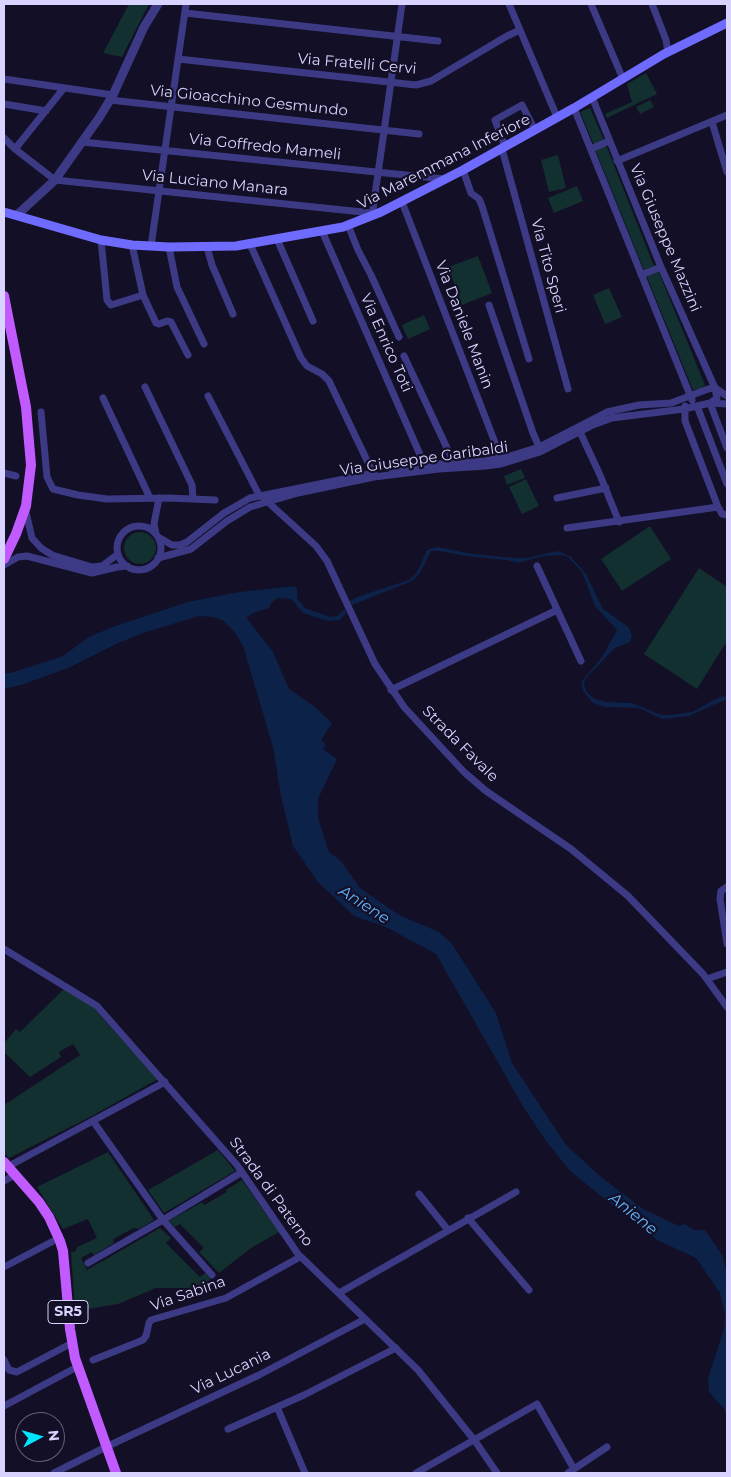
<!DOCTYPE html>
<html>
<head>
<meta charset="utf-8">
<style>
  body { margin:0 }
  #map { position:relative; width:731px; height:1477px; overflow:hidden; background:#130f26; font-family:Montserrat,sans-serif }
  canvas { display:block }
  .frame { position:absolute; inset:0; border:5px solid #d9d4ff; pointer-events:none }
  .north { position:absolute; left:15px; top:1412px; width:50px; height:50px; box-sizing:border-box; background:#130f26; border:1px solid #625e7d; border-radius:50%; rotate:84deg; font-size:14px; font-weight:700; line-height:20px; text-align:center; color:#d9d4ff }
  .north::after { content:''; display:block; margin:auto; width:18px; height:22px; background:#00e5ff; clip-path:polygon(50% 0,100% 100%,50% 72%,0 100%) }
</style>
</head>
<body>
<div id="map">
<canvas width="731" height="1477"></canvas>
<div class="frame"></div>
<div class="north">N</div>
</div>
<script>
const context = document.querySelector('canvas').getContext('2d');
context.lineJoin = 'round';
function paint(path, color) { context.fillStyle = color; context.fill(path, 'evenodd'); }
const toPath = rows => new Path2D(rows.map(r => 'M' + r).join(''));
function trace(path, color, width, dash) { context.strokeStyle = color; context.lineWidth = width; context.lineCap = dash ? 'butt' : 'round'; context.setLineDash(dash || []); context.stroke(path); }
function label(font, color, halo, rows, align = 'center') {
  context.font = font + ' Montserrat,sans-serif'; context.lineWidth = 4.5; context.setLineDash([]); context.textBaseline = 'middle'; context.strokeStyle = halo; context.fillStyle = color; for (const [text, x, y, turn = 0] of rows) {
    context.save(); context.translate(x, y); context.rotate((+turn || 0) * Math.PI / 180); context.textAlign = isNaN(turn) ? turn : align; if (halo) context.strokeText(text, 0, 0); context.fillText(text, 0, 0); context.restore();
  }
}
const green = toPath([
  [129,4,149,4,122,57,103,53],
  [646,73,657,94,607,118,605,114,632,102,627,84],
  [650,100,654,107,640,114,636,107],
  [590,108,604,140,594,145,580,112],
  [606,145,654,266,644,270,595,149],
  [558,155,566,188,549,192,541,160],
  [577,186,583,201,554,213,548,198],
  [478,256,492,293,462,305,448,267],
  [658,270,705,385,700,389,693,390,647,277,648,274],
  [609,288,622,317,605,324,593,295],
  [424,315,430,329,408,339,402,325],
  [521,469,525,478,507,485,504,476],
  [526,479,539,506,522,514,509,487],
  [650,526,671,559,622,591,601,559],
  '124 548a16 16 0 1 1 32 0a16 16 0 1 1-32 0Z',
  [699,568,727,587,727,641,697,689,644,654],
  [64,989,93,1007,123,1041,155,1074,158,1079,92,1116,9,1158,4,1153,4,1105,80,1055,73,1044,59,1052,61,1057,30,1077,4,1052,4,1043,16,1029,20,1032],
  [218,1150,235,1171,164,1213,148,1190],
  [108,1152,154,1220,139,1229,134,1228,113,1239,114,1243,94,1255,92,1252,81,1258,87,1270,160,1228,171,1238,166,1243,200,1277,205,1273,211,1279,204,1285,195,1288,156,1288,118,1304,75,1311,71,1252,75,1252,77,1247,97,1238,88,1219,63,1229,37,1187],
  [242,1180,279,1232,251,1248,219,1273,199,1252,204,1248,180,1224,175,1227,169,1221,202,1202,204,1205,227,1192,226,1190]
]);
const water = toPath([
  [437,547,473,554,514,558,526,558,558,551,571,557,586,574,603,609,623,623,629,628,632,635,630,642,615,648,586,678,584,683,586,691,594,699,607,702,632,703,661,715,671,715,692,712,720,697,727,696,727,699,689,716,662,719,639,708,605,707,593,703,583,691,581,682,602,657,617,630,595,606,582,572,568,557,562,555,543,556,518,563,506,560,467,556,439,551,431,551,420,573,412,581,352,605,350,601,357,597,409,580,417,572,427,550],
  [294,586,297,588,297,598,305,608,330,617,337,616,345,609,346,613,340,620,328,621,303,613,291,599,278,598,272,602,269,608,253,613,247,617,248,620,273,652,289,689,315,707,332,723,321,740,326,745,323,749,337,759,318,799,318,818,329,852,341,861,360,888,399,915,439,932,452,944,496,1013,512,1063,566,1145,600,1176,643,1209,679,1226,684,1224,694,1230,705,1230,722,1255,727,1272,727,1420,725,1410,709,1392,708,1378,724,1329,725,1316,720,1293,696,1258,657,1240,628,1215,616,1208,571,1172,546,1141,524,1108,436,954,388,928,354,916,318,882,293,846,281,796,273,747,243,646,234,631,224,621,214,617,199,616,146,632,118,643,68,668,24,684,4,689,4,673,11,673,63,656,89,637,115,626,188,602,239,592]
]);
const minor = toPath([
  [509,4,557,117],
  [591,4,623,79],
  [652,4,666,40,668,52],
  [185,13,438,41],
  [178,59,416,85,431,81,507,36,520,30],
  [4,79,113,95],
  [64,88,15,149,55,180,372,213],
  [592,97,661,267,715,388,717,398,710,403],
  [110,100,419,134],
  [4,104,46,111],
  [574,108,692,400],
  [712,122,727,172],
  [4,138,15,149],
  [82,142,445,179],
  [505,147,495,120,522,105,535,130],
  [502,149,568,389],
  [591,149,609,141],
  [617,161,727,115],
  [463,170,471,193,479,199,482,206,529,359],
  [402,202,501,458],
  [372,216,402,4],
  [348,225,358,250,371,275,399,337],
  [322,231,425,466],
  [277,239,313,321],
  [101,240,107,300,111,305,143,295,132,245],
  [250,244,301,358,307,366,322,374,329,381,373,473],
  [151,246,186,4],
  [169,247,177,287,204,344],
  [207,247,212,265,233,314],
  [641,275,661,267],
  [143,295,156,323,159,324,167,321,171,322,188,355],
  [489,305,533,433,539,447],
  [404,356,454,463],
  [145,387,192,485,193,498],
  [715,388,727,396],
  [208,396,258,493,316,546,327,561,375,664,404,707,464,772,486,791,571,849,628,896,703,974,727,1007],
  [103,398,150,498],
  [710,403,727,448],
  [685,406,685,421,718,507,722,514,727,515],
  [697,406,727,484],
  [41,412,47,477,53,489,78,495,107,499,169,498,215,500],
  [580,432,600,475,619,522],
  [392,470,438,464,485,461,510,456,539,447,607,412,639,405,671,403,708,389,715,388],
  [4,473,16,476],
  [557,498,606,488],
  [25,508,32,538,41,548,52,555,92,567,102,566,118,554],
  '117 548a22 22 0 1 1 44 0a22 22 0 1 1-44 0Z',
  [567,528,718,507],
  [156,534,154,524,159,498],
  [158,537,172,545,180,545,187,542,224,513,250,498,374,473],
  [158,558,191,549,227,521,250,507,298,493,374,477,439,469,486,466,501,464,540,452,593,425,612,418,684,409,710,403,727,404],
  [4,565,18,557,27,556,92,573,117,567,127,566],
  [537,566,581,661],
  [391,690,557,610],
  [727,887,721,891,720,899,727,944],
  [4,949,97,1006,237,1165,298,1254,418,1370,475,1441,497,1473],
  [707,979,727,972],
  [93,1121,163,1220,212,1275],
  [9,1166,165,1082],
  [4,1181,16,1174],
  [419,1194,448,1230],
  [468,1218,529,1290],
  [88,1263,163,1220,242,1172],
  [4,1267,59,1238],
  [339,1293,516,1192],
  [4,1360,9,1370,17,1372,72,1343],
  [93,1360,143,1340,146,1336,149,1323,151,1320,226,1298,300,1257],
  [4,1406,77,1367],
  [277,1407,305,1473],
  [228,1429,304,1395,396,1348],
  [54,1473,108,1446,259,1375,365,1319],
  [416,1473,537,1404,574,1469],
  [568,1473,607,1447]
]);
const tertiary = toPath([
  [17,215,55,180,99,118,113,95,144,27,158,4]
]);
const secondary = toPath([
  [4,212,101,240,132,245,169,247,236,246,343,227,381,212,463,170,574,108,664,54,727,23]
]);
const primary = toPath([
  [4,296,26,407,31,465,26,506,16,534,4,559],
  [4,1162,39,1202,49,1217,60,1241,63,1251,70,1329,75,1358,116,1473]
]);
const shields = [
  [68,1312,40]
];
const shieldNames = [
  ["SR5",68,1312]
];
const streetNames = [
  ["Via Fratelli Cervi",357,64,5],
  ["Via Gioacchino Gesmundo",249,101,6],
  ["Via Goffredo Mameli",265,147,6],
  ["Via Maremmana Inferiore",444,162,-27],
  ["Via Luciano Manara",215,183,6],
  ["Via Giuseppe Mazzini",665,238,67],
  ["Via Tito Speri",548,266,75],
  ["Via Daniele Manin",464,325,69],
  ["Via Enrico Toti",386,343,66],
  ["Via Giuseppe Garibaldi",424,459,-8],
  ["Strada Favale",460,744,45],
  ["Strada di Paterno",271,1192,54],
  ["Via Sabina",188,1294,-19],
  ["Via Lucania",231,1372,-26]
];
const waterNames = [
  ["Aniene",364,905,33],
  ["Aniene",633,1214,39]
];
paint(green, '#12302f');
paint(water, '#0c2248');
trace(minor, '#3d3a85', 7);
trace(tertiary, '#3d3a85', 9);
trace(secondary, '#6f6bff', 9);
trace(primary, '#c25bff', 10);
for (const [x, y, w] of shields) { const box = new Path2D(); box.roundRect(x - w / 2, y - 11.5, w, 23, 4); context.fillStyle = '#130f26'; context.fill(box); trace(box, '#d9d4ff', 1); }
label('bold 14px', '#d9d4ff', null, shieldNames);
label('15px', '#d9d4ff', '#130f26', streetNames);
label('italic 16px', '#62b6ff', '#130f26', waterNames);
</script>
</body>
</html>
